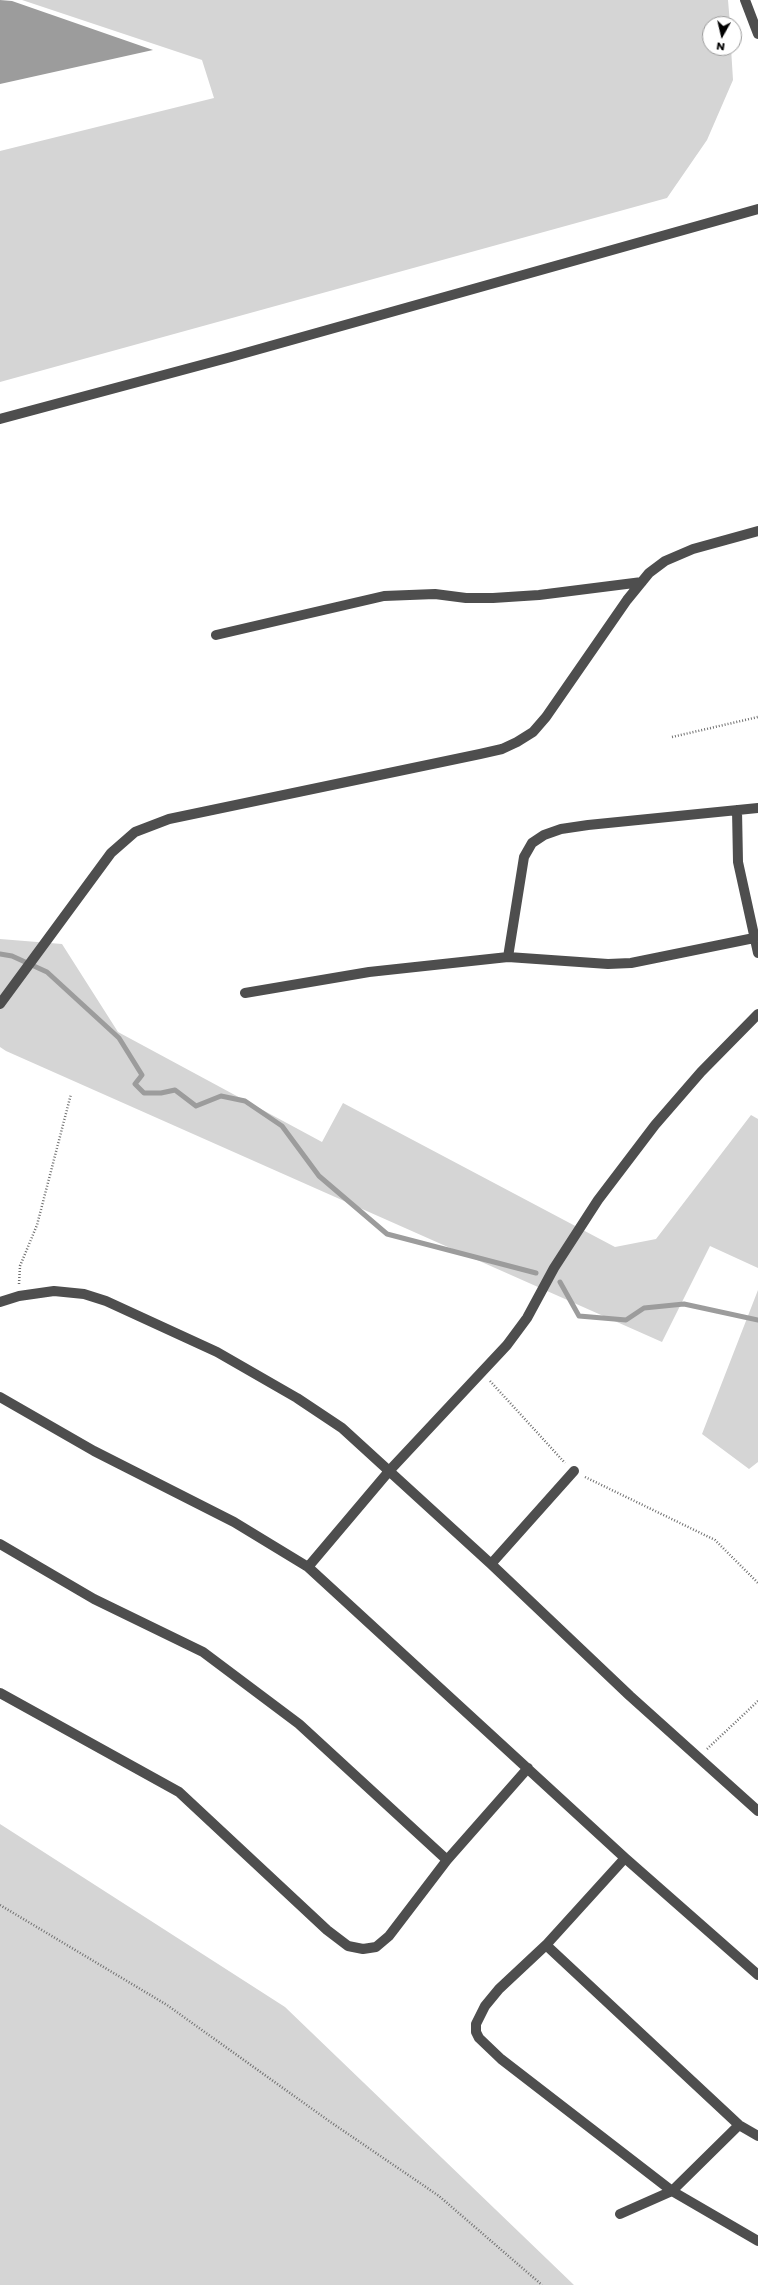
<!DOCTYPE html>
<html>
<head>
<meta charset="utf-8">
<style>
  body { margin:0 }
  #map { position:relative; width:758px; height:2285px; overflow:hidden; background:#fff; font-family:Poppins,sans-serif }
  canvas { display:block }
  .north { position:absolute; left:702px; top:16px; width:40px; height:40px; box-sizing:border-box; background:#fff; border:1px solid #999; border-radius:50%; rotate:188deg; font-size:11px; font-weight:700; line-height:16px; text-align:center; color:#000 }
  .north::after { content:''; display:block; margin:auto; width:14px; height:18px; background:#000; clip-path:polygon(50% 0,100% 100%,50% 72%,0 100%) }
</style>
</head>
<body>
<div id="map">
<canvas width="758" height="2285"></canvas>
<div class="north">N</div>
</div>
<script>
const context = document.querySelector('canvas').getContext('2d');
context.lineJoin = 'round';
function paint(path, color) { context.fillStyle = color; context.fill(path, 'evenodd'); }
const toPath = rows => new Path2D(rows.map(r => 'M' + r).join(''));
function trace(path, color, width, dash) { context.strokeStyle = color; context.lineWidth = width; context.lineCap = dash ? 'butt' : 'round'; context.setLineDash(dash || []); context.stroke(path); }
const green = toPath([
  [22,0,728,0,730,24,710,24,710,48,731,48,733,80,707,140,667,198,0,382,0,151,214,98,202,60],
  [0,939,62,944,118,1032,322,1142,343,1103,615,1247,656,1239,751,1115,758,1119,758,1268,710,1246,662,1342,6,1051,0,1047],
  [758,1290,758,1462,749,1469,702,1434],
  [0,1824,285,2007,574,2285,0,2285]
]);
const water = toPath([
  [0,0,12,1,153,50,0,84]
]);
const stream = toPath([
  [0,954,12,956,47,972,119,1038,142,1075,135,1084,144,1093,161,1093,175,1090,196,1106,221,1096,245,1101,282,1126,319,1176,387,1234,536,1273],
  [560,1282,579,1316,626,1320,644,1308,684,1304,758,1320]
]);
const path = toPath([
  [672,737,758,717],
  [19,1284,20,1266,37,1225,71,1094],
  [490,1381,565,1463],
  [585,1477,715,1540,758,1583],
  [707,1749,758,1701],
  [0,1905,167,2005,329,2121,439,2196,542,2285]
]);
const minor = toPath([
  [745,0,758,34],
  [0,419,231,357,758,209],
  [216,635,384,596,435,594,466,598,493,598,539,595,642,582],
  [737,810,738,862,758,953],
  [508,957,524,857,532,843,544,835,561,829,588,825,758,808],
  [245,993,369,972,508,957,608,964,631,963,754,938],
  [0,1004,111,853,135,832,169,819,480,754,502,749,517,742,533,732,546,717,627,600,649,573,665,561,693,549,758,531],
  [0,1302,19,1296,54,1291,84,1294,106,1301,217,1352,297,1398,342,1428,491,1564,630,1696,758,1811],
  [0,1397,94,1451,234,1522,308,1567,625,1858,758,1975],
  [0,1544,94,1599,203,1652,299,1724,447,1860],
  [491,1564,574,1471],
  [308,1567,390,1470,507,1345,527,1318,554,1268,598,1200,655,1125,701,1072,758,1014],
  [0,1693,179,1792,327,1930,348,1946,363,1949,376,1947,389,1936,447,1860,528,1768],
  [625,1858,546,1945,499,1989,485,2006,476,2024,476,2032,479,2038,501,2059,672,2191,758,2241],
  [546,1945,739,2125,758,2136],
  [620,2214,672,2191,739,2125]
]);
paint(green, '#d5d5d5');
paint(water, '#9c9c9c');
trace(stream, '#9c9c9c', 5);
trace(path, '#707070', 2.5, [1, 2]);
trace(minor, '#4e4e4e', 10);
</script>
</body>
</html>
